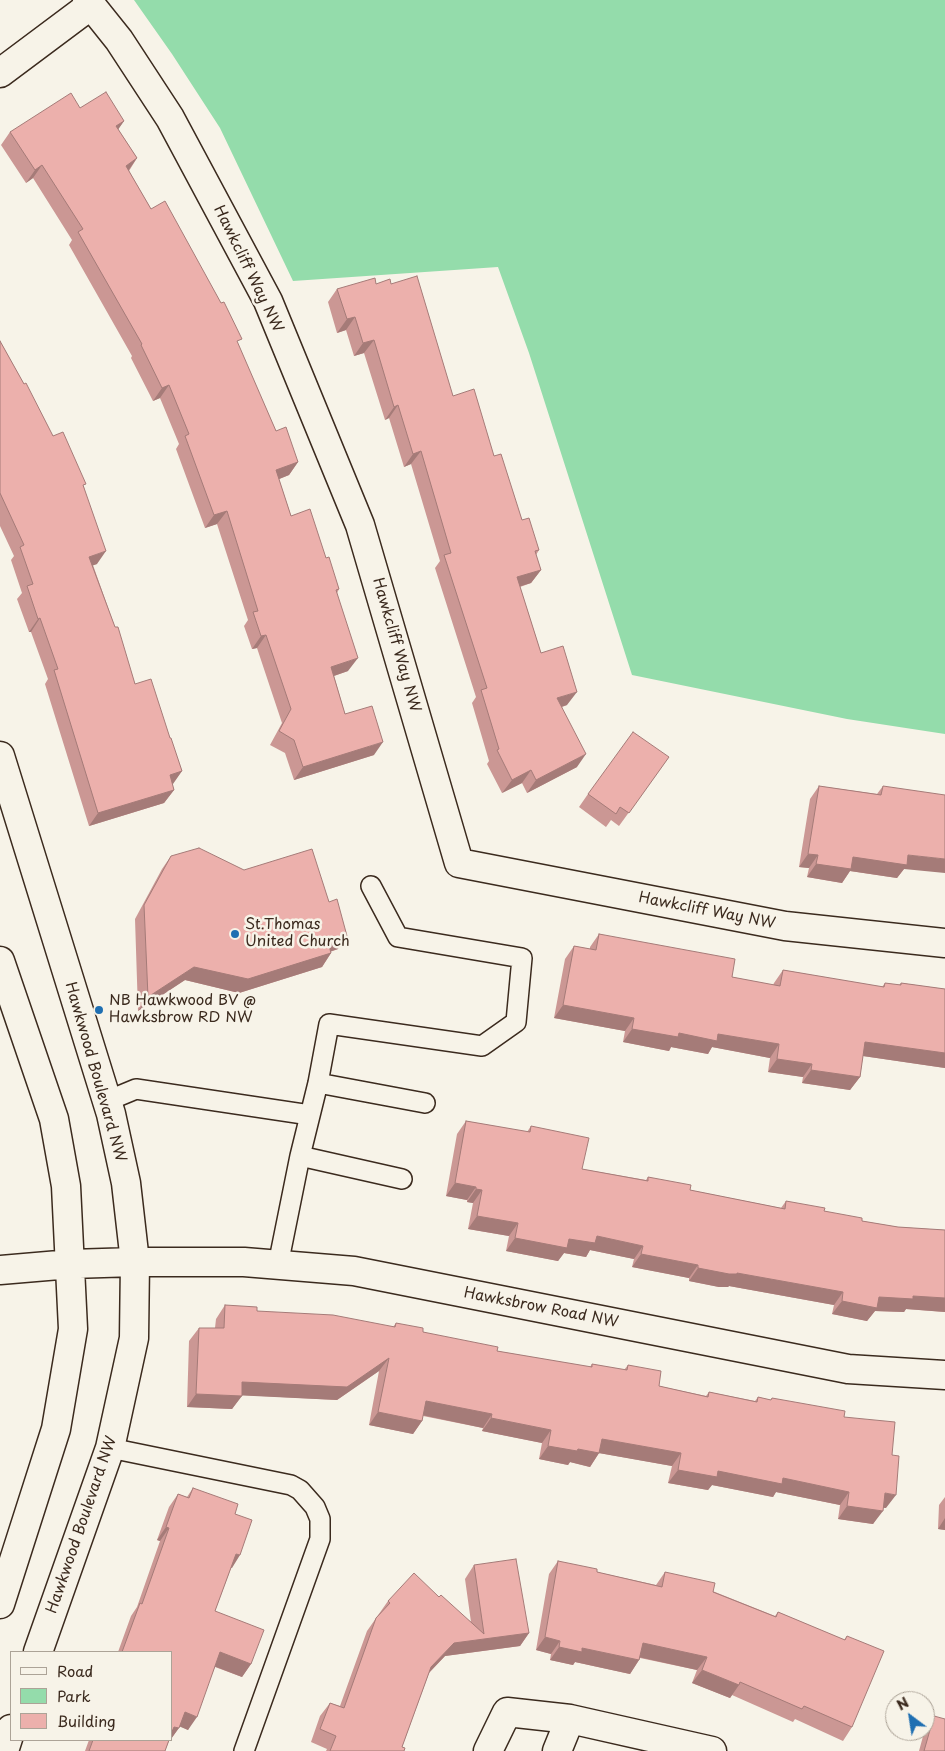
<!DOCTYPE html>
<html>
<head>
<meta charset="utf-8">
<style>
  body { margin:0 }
  #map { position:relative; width:945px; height:1751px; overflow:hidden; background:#f7f3e8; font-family:"Playpen Sans",sans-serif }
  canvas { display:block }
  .legend { position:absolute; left:10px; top:1651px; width:162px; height:90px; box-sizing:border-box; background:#f7f3e8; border:1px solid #aca397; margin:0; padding:6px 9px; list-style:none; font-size:15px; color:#3b2a1e }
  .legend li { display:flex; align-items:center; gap:10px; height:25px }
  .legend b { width:25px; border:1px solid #aca397 }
  .north { position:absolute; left:885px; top:1691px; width:50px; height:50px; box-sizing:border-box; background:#f7f3e8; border:1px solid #aca397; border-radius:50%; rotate:329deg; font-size:14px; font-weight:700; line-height:20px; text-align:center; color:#3b2a1e }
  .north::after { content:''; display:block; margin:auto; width:18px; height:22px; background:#1f6fb2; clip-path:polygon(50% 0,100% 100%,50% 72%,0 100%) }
</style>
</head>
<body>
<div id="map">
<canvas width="945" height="1751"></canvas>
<ul class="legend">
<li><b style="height:6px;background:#f7f3e8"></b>Road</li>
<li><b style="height:14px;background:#94dcab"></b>Park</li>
<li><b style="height:14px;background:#ecb0ac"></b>Building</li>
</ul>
<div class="north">N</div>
</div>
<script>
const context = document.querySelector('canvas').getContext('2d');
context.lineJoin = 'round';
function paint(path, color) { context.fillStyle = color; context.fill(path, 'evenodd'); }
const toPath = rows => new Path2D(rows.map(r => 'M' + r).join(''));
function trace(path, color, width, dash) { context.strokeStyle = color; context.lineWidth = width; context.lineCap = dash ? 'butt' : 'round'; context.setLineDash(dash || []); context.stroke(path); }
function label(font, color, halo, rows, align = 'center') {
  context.font = font + ' "Playpen Sans",sans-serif'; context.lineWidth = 5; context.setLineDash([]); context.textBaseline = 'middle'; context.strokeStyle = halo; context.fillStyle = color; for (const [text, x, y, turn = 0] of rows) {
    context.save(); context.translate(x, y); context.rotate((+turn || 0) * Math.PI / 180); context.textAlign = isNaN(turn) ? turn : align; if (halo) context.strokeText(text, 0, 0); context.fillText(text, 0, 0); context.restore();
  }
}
const green = toPath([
  [134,0,945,0,945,734,847,719,632,675,529,353,498,267,293,281,220,128,172,54]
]);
const lane = toPath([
  [318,1083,425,1103],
  [107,1101,136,1089,310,1115],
  [300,1156,402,1179],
  [278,1265,300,1156,318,1083,329,1024,482,1046,516,1022,522,958,398,937,371,886],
  [110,1448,291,1485,300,1490,315,1507,320,1519,320,1539,244,1751]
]);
const street = toPath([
  [87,0,119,40,170,118,268,301,360,525,459,863,785,926,945,943],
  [0,73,91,5],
  [135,1262,244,1262,354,1271,848,1369,945,1375],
  [488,1751,507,1712,570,1719,712,1751],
  [557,1751,570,1719]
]);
const secondary = toPath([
  [0,756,111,1114,126,1183,135,1262,134,1338,110,1448,38,1652],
  [0,961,54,1119,66,1186,73,1329,56,1429,0,1604],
  [0,1270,71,1264,135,1262],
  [4,1751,11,1729]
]);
const wall = toPath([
  [80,108,124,121,118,129,137,158,129,171,151,209,238,345,276,431,298,462,289,475,279,479,291,516,326,558,339,589,337,593,348,671,334,676,345,714,374,755,294,780,285,753,270,745,282,723,257,648,252,649,244,626,248,620,217,524,205,528,176,449,179,444,160,398,153,401,131,358,132,356,69,245,72,240,33,178,26,183,1,145,10,132],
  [376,284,391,284,453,396,494,456,522,520,539,550,536,555,541,570,531,583,520,587,541,653,567,705,562,707,577,767,527,793,522,783,502,793,487,764,489,761,472,703,476,697,435,568,440,561,411,464,404,467,389,418,385,420,364,353,354,356,346,330,337,333,328,302,337,289],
  [0,341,53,436,84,487,97,564,93,565,135,684,170,738,182,771,172,784,174,790,164,803,89,826,45,684,48,679,31,632,29,632,17,599,22,593,11,560,14,556,0,526],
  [669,757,619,826,611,820,606,827,579,807,588,794],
  [819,786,877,794,883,786,904,869,897,878,850,871,842,883,807,877,809,868,799,867,810,799],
  [171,856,338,949,330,952,331,953,322,967,239,993,185,980,138,1011,135,919,162,869],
  [599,934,732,977,773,985,774,983,783,970,882,987,885,983,899,985,901,983,945,989,945,1068,863,1056,860,1077,850,1090,802,1083,803,1077,768,1072,770,1058,712,1047,708,1054,671,1047,669,1051,623,1042,625,1031,554,1018,565,959,574,946,590,949,590,947],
  [466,1121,527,1132,531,1126,582,1169,646,1180,648,1177,690,1190,781,1208,786,1201,862,1221,898,1227,945,1230,945,1312,906,1309,904,1312,875,1311,867,1321,832,1314,834,1305,729,1286,728,1287,719,1287,689,1281,689,1278,632,1267,634,1259,590,1250,586,1257,564,1253,558,1261,506,1251,509,1236,468,1229,473,1203,467,1202,467,1200,446,1196,457,1134],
  [225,1305,257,1311,393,1327,396,1323,423,1332,497,1351,590,1367,592,1364,624,1370,628,1365,659,1386,706,1396,709,1392,755,1401,758,1397,771,1400,772,1398,844,1417,886,1508,883,1508,873,1524,838,1519,840,1505,776,1492,773,1497,712,1485,708,1490,668,1483,672,1466,599,1453,590,1467,570,1462,568,1465,539,1459,542,1443,482,1431,483,1428,423,1416,422,1421,413,1434,369,1425,379,1371,337,1400,242,1395,232,1409,187,1407,189,1341,199,1328,215,1328,216,1319],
  [193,1488,235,1514,232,1568,231,1568,215,1611,251,1664,242,1677,215,1667,188,1730,180,1726,171,1739,171,1652,118,1652,131,1616,137,1607,160,1541,157,1540,169,1507,178,1494,187,1497],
  [945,1497,945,1530,938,1529,939,1505],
  [558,1561,597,1572,656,1585,665,1572,775,1616,778,1612,844,1640,847,1636,852,1727,843,1741,795,1719,793,1722,732,1695,730,1698,692,1683,697,1670,640,1658,639,1660,630,1674,575,1662,573,1665,550,1660,551,1654,536,1650,549,1574],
  [474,1565,529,1633,520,1646,445,1656,429,1673,402,1747,404,1751,326,1751,327,1749,311,1742,320,1716,330,1703,340,1706,367,1631,388,1601,439,1597,471,1622,465,1579],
  [934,1716,945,1751,919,1751,925,1729],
  [89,1740,171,1740,170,1741,169,1741,165,1751,85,1751]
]);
const shadedWall = toPath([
  [124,121,115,134,116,126],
  [137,158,128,171,126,166],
  [42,165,33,178,26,183,35,170],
  [355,317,346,330,337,333,347,319],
  [374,340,364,353,354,356,363,343],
  [169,385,160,398,153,401,162,388],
  [398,405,389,418,385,420,394,407],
  [421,451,411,464,404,467,413,454],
  [298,462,289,475,267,484,276,470],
  [227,511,217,524,205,528,214,515],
  [106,551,97,564,80,570,89,557],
  [541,570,531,583,508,590,517,577],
  [40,618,31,632,29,632,38,619],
  [266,635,257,648,252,649,261,636],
  [358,658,348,671,322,680,331,667],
  [577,692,567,705,548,711,557,698],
  [383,742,374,755,294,780,303,767],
  [586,754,577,767,527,793,536,780],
  [531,770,522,783,502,793,512,780],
  [182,771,173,784,161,788,170,775],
  [174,790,164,803,89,826,98,813],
  [808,854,818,855,809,868,799,867],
  [908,855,945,859,945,873,904,869,897,878,850,871,842,883,807,877,816,864,853,857],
  [347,936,338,949,319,955,328,942],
  [331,953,322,967,239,993,185,980,138,1011,148,997,194,967],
  [563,1005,634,1018,625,1031,554,1018],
  [632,1029,679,1033,718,1034,779,1044,770,1058,712,1047,708,1054,671,1047,669,1051,623,1042],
  [865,1042,945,1053,945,1068,856,1055],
  [777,1059,812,1064,803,1077,768,1072],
  [811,1070,860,1077,850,1090,802,1083],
  [455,1183,476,1187,467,1200,446,1196],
  [476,1189,482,1190,473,1203,467,1202],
  [477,1216,518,1223,509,1236,468,1229],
  [597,1236,643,1246,634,1259,590,1250,586,1257,564,1253,558,1261,506,1251,515,1238,569,1239],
  [641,1254,698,1265,689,1278,632,1267],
  [698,1268,737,1273,843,1292,834,1305,729,1286,728,1287,719,1287,689,1281],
  [913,1296,945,1298,945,1312,906,1309,904,1312,875,1311,867,1321,832,1314,842,1301,879,1297],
  [389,1358,379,1371,337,1400,233,1395,242,1382],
  [196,1394,242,1396,232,1409,187,1407],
  [426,1401,492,1414,483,1428,417,1414],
  [378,1412,422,1421,413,1434,369,1425],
  [491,1418,551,1430,542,1443,482,1431],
  [602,1439,681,1453,672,1466,593,1452],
  [548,1446,578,1449,599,1453,590,1467,570,1462,568,1465,539,1459],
  [678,1470,718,1471,783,1478,849,1492,840,1505,776,1492,773,1497,712,1485,708,1490,668,1483],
  [885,1493,896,1495,886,1508,876,1507],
  [847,1506,883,1511,873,1524,838,1519],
  [945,1518,945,1530,938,1529],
  [166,1527,169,1528,160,1541,157,1540],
  [236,1554,240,1555,232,1568,227,1566],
  [529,1633,520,1646,445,1656,422,1680,431,1667,454,1643],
  [545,1637,560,1641,551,1654,536,1650],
  [643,1643,707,1657,697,1670,634,1656],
  [559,1647,582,1648,639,1660,630,1674,575,1662,573,1665,550,1660],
  [220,1652,251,1664,242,1677,211,1665],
  [702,1670,739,1685,730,1698,692,1683],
  [185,1712,197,1717,188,1730,176,1725],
  [174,1727,179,1728,171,1739,171,1731]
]);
const building = toPath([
  [106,92,124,121,116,126,137,158,126,166,151,209,165,201,221,303,224,302,242,339,237,341,276,431,286,427,298,462,276,470,291,516,310,509,326,558,329,557,339,589,336,590,358,658,331,667,345,714,372,706,383,742,303,767,294,740,279,731,291,709,266,635,261,636,253,612,258,611,227,511,214,515,185,436,189,434,169,385,162,388,141,345,142,344,78,232,83,229,42,165,35,170,10,132,71,93,80,108,106,92],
  [417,276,453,396,474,389,494,456,501,454,522,520,529,518,539,550,535,551,541,570,517,577,541,653,563,646,577,692,557,698,586,754,536,780,531,770,512,780,497,750,499,749,481,690,487,688,444,555,451,553,421,451,413,454,398,405,394,407,374,340,363,343,355,317,347,319,337,289,375,278,376,284,390,279,391,284,417,276],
  [0,341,24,384,26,383,53,436,63,432,86,484,83,485,106,551,89,557,115,627,118,627,135,684,151,679,170,738,171,738,182,771,170,775,174,790,98,813,54,670,58,669,40,618,38,619,27,586,33,584,20,547,24,545,0,493,0,341],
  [633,732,669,757,629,813,620,807,616,814,588,794,633,732],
  [819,786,881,795,883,786,945,795,945,859,908,855,907,865,853,857,851,869,816,864,818,855,808,854,819,786],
  [199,848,244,870,312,849,329,902,337,899,347,936,328,942,331,953,248,979,194,967,148,997,144,905,171,856,199,848],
  [599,934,735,959,732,977,780,986,783,970,884,987,885,983,901,985,901,983,945,989,945,1053,865,1042,860,1077,811,1070,812,1064,777,1059,779,1044,718,1034,717,1041,679,1033,678,1037,632,1029,634,1018,563,1005,574,946,596,950,599,934],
  [466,1121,530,1132,531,1126,589,1138,582,1169,648,1181,648,1177,691,1185,690,1190,785,1209,786,1201,825,1208,824,1211,862,1218,862,1221,898,1227,945,1230,945,1298,913,1296,913,1299,879,1297,877,1308,842,1301,843,1292,737,1273,737,1274,729,1274,698,1268,698,1265,641,1254,643,1246,597,1236,595,1243,569,1239,567,1248,515,1238,518,1223,477,1216,482,1190,476,1189,476,1187,455,1183,466,1121],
  [225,1305,257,1307,257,1311,333,1315,395,1327,396,1323,423,1328,423,1332,498,1347,497,1351,592,1367,592,1364,627,1370,628,1365,661,1371,659,1386,708,1397,709,1392,757,1402,758,1397,771,1400,772,1398,845,1411,844,1417,895,1422,892,1455,899,1456,896,1495,885,1493,883,1511,847,1506,849,1492,783,1478,782,1484,718,1471,717,1477,678,1470,681,1453,602,1439,599,1453,578,1449,577,1451,548,1446,551,1430,491,1418,492,1414,426,1401,422,1421,378,1412,389,1358,347,1387,242,1382,242,1396,196,1394,199,1328,224,1328,225,1305],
  [193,1488,238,1504,235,1514,252,1520,240,1555,236,1554,215,1611,264,1630,251,1664,220,1652,197,1717,185,1712,179,1728,174,1727,171,1734,171,1652,122,1652,140,1603,142,1604,169,1528,166,1527,178,1494,189,1498,193,1488],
  [516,1559,529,1633,454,1643,431,1667,402,1747,405,1748,404,1751,330,1751,336,1736,320,1729,330,1703,344,1708,376,1618,390,1603,388,1601,414,1573,439,1597,441,1595,484,1634,474,1565,516,1559],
  [558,1561,597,1569,597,1572,662,1587,665,1572,715,1583,713,1592,776,1617,778,1612,845,1640,847,1636,884,1651,852,1727,804,1706,802,1709,740,1682,739,1685,702,1670,707,1657,643,1643,639,1660,582,1648,582,1652,559,1647,560,1641,545,1637,558,1561],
  [934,1716,945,1719,945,1751,924,1751,934,1716],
  [93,1740,169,1740,165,1751,89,1751,93,1740]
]);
const markers = [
  [235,934,5,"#1f6fb2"],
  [99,1010,5,"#1f6fb2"]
];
const streetNames = [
  ["Hawkcliff Way NW",248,269,64],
  ["Hawkcliff Way NW",396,645,74],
  ["Hawkcliff Way NW",707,911,11],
  ["Hawkwood Boulevard NW",95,1072,74],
  ["Hawksbrow Road NW",541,1308,11],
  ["Hawkwood Boulevard NW",82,1525,-71]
];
const poiNames = [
  ["St.Thomas",245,925],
  ["United Church",245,942],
  ["NB Hawkwood BV @",109,1001],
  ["Hawksbrow RD NW",109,1018]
];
paint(green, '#94dcab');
trace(lane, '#3b2a1e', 22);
trace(street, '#3b2a1e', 31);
trace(secondary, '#3b2a1e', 31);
trace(lane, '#f7f3e8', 19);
trace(street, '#f7f3e8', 28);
trace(secondary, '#f7f3e8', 28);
paint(wall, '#cb9794');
paint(shadedWall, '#a57b78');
paint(building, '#ecb0ac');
trace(building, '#a57b78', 1);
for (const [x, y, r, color] of markers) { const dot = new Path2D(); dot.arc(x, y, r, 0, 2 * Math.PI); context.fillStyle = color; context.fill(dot); trace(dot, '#f7f3e8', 2); }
label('15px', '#3b2a1e', '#f7f3e8', streetNames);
label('15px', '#3b2a1e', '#f7f3e8', poiNames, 'left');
</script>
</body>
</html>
